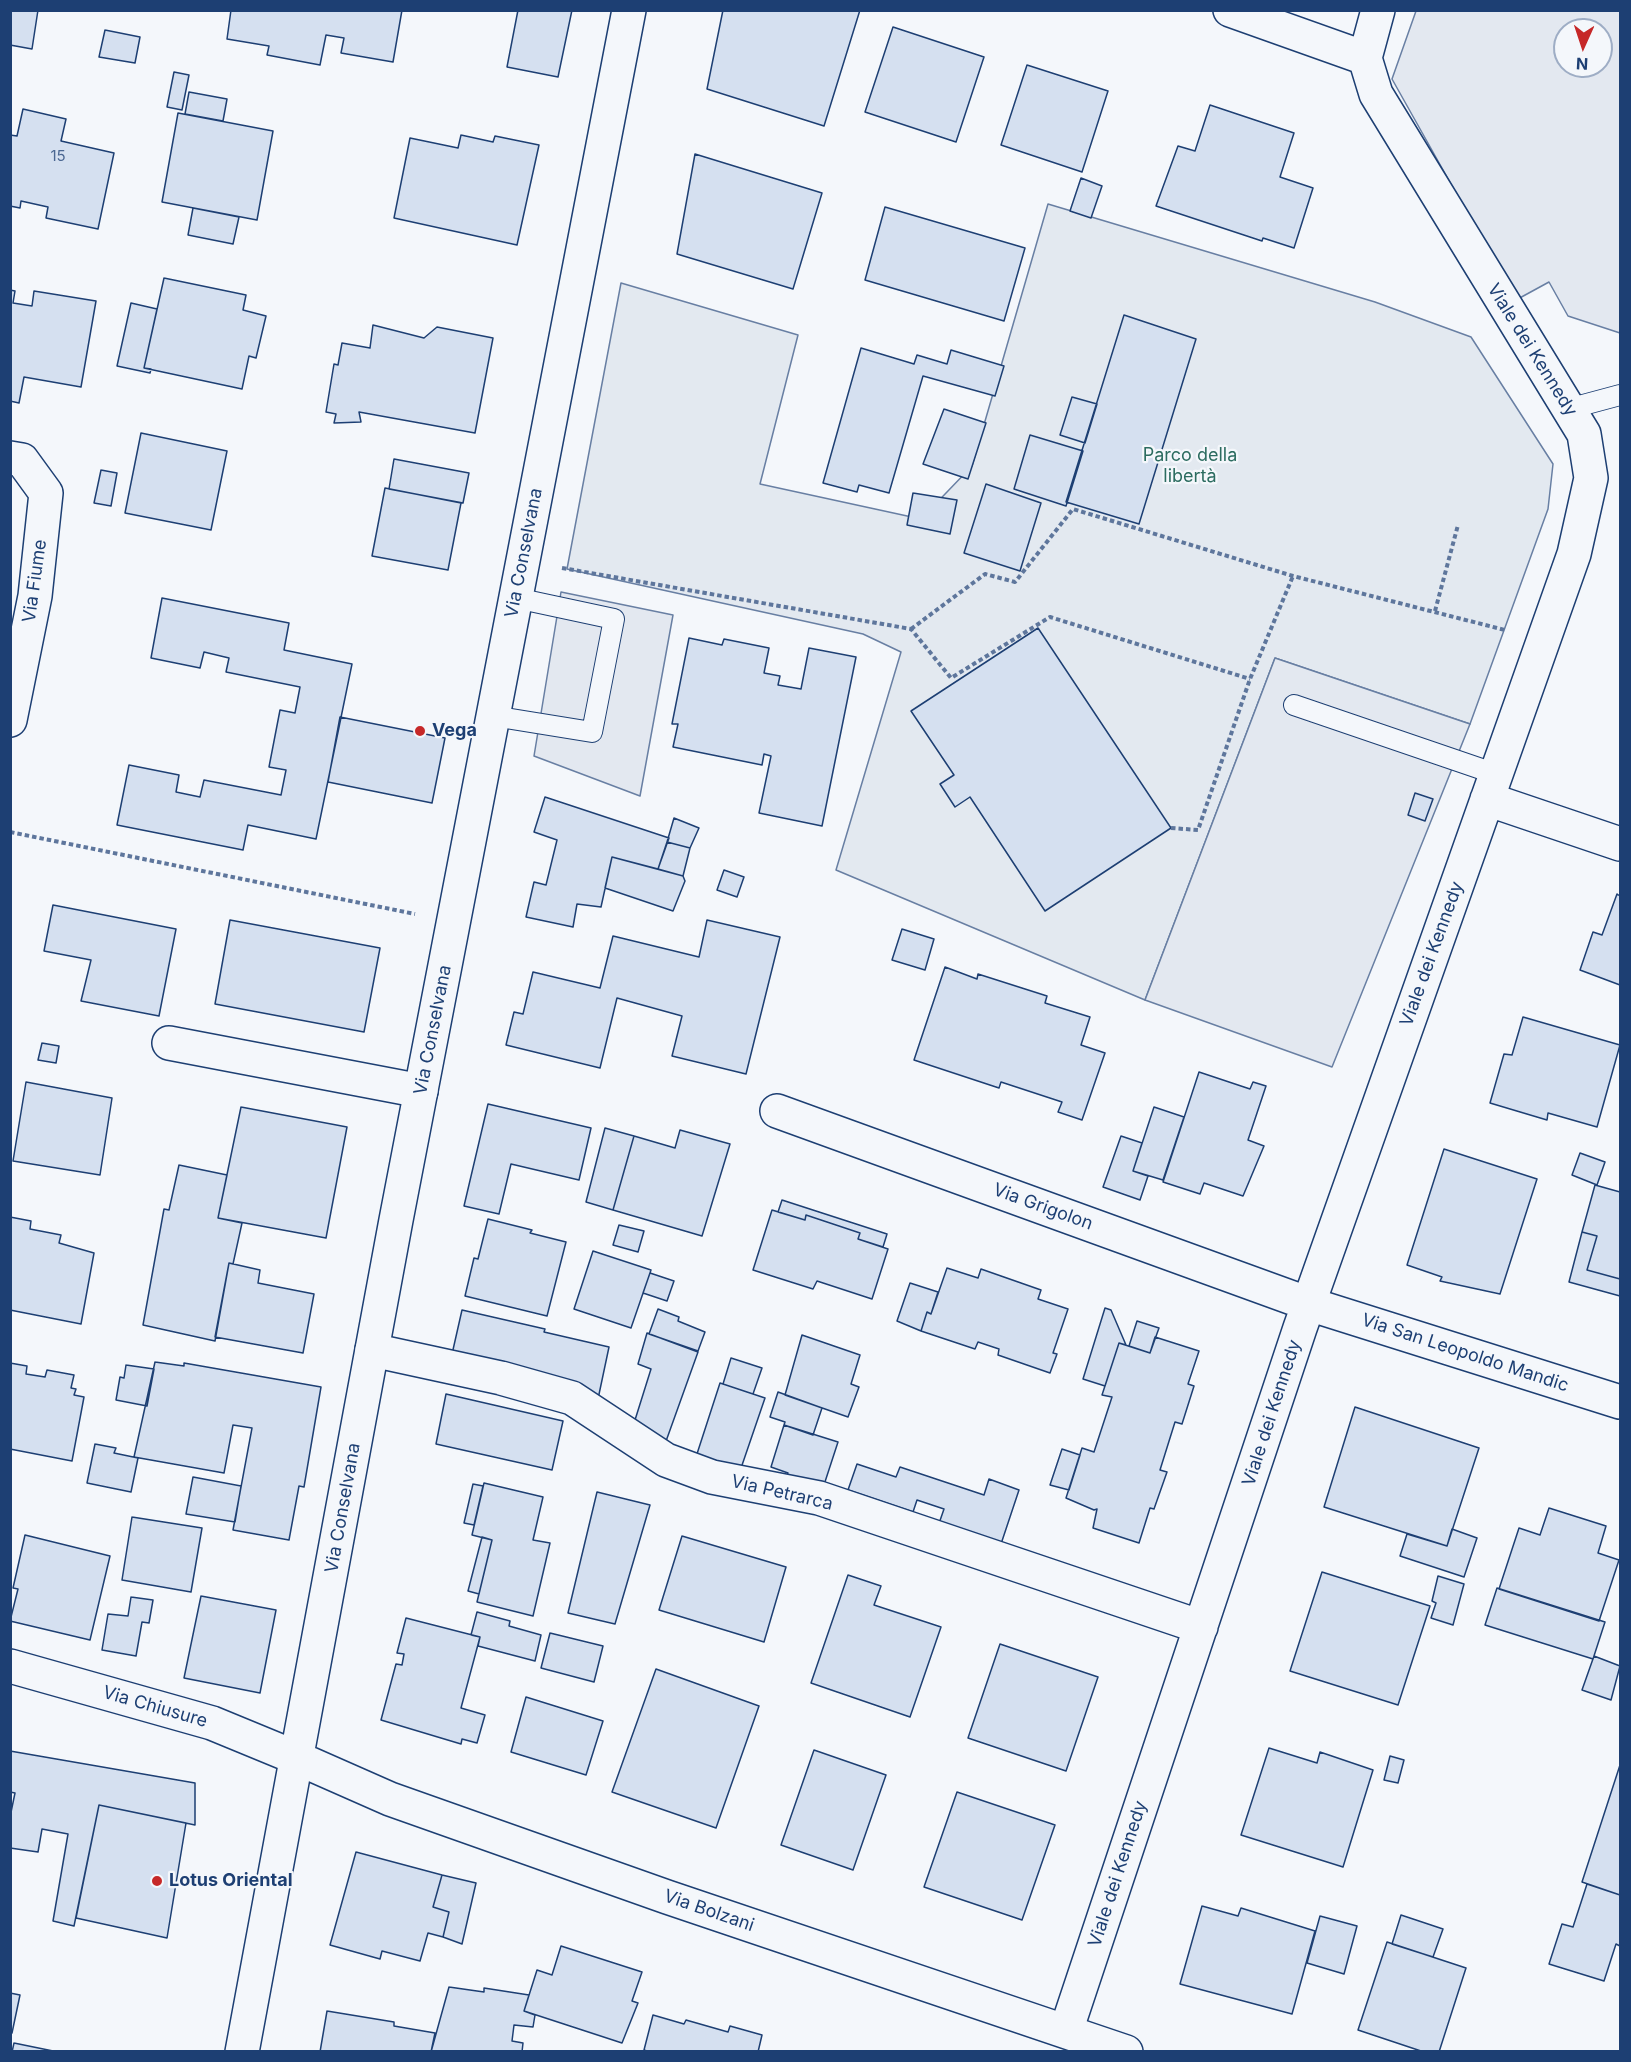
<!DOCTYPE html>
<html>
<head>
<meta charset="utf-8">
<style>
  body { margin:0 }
  #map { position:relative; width:1631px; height:2062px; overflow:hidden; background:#f4f7fb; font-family:Inter,sans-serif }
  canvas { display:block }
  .frame { position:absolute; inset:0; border:12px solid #1d3f73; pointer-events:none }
  .north { position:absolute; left:1553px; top:18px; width:60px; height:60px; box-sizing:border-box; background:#f4f7fb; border:2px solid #9eadc5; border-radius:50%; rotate:183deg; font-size:16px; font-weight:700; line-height:24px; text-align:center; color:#1d3f73 }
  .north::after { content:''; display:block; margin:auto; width:21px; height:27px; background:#c62828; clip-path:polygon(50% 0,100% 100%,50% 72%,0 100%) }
</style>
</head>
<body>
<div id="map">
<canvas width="1631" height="2062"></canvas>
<div class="frame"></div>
<div class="north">N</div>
</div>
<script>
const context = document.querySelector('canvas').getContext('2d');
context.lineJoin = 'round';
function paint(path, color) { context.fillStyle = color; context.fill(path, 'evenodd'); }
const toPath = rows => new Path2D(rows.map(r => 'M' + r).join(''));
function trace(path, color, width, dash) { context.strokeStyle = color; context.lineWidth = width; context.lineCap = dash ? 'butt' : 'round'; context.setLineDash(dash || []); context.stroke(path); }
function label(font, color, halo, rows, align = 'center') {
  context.font = font + ' Inter,sans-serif'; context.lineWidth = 4.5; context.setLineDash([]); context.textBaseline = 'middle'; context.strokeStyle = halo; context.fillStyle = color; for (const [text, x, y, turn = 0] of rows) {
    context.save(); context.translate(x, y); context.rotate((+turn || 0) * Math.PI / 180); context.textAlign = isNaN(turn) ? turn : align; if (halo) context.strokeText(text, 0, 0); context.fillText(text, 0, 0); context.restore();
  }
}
const green = toPath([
  [1048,204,1375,302,1471,337,1553,464,1548,509,1470,724,1275,658,1145,1000,836,870,901,652,863,634,567,569,621,283,798,335,760,484,921,519,972,466,1048,204]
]);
const parking = toPath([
  [1416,11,1620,11,1620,333,1568,316,1549,282,1516,300,1392,79,1416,11],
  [1565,30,1601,30,1601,66,1565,66,1565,30],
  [561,592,673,615,640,796,534,756,561,592],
  [1275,658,1470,724,1332,1067,1145,1000,1275,658]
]);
const building = toPath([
  [10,10,38,10,32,49,10,45,10,10],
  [231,10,402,10,393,62,341,53,344,38,326,35,320,65,267,55,269,46,227,39,231,10],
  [518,10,572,10,558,77,507,67,518,10],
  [723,10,860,10,824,126,707,89,723,10],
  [893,27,984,57,956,142,865,112,893,27],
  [105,30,140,37,135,63,99,57,105,30],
  [1027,65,1108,91,1082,172,1001,145,1027,65],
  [174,72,189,75,182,110,167,107,174,72],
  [189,92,227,99,223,121,185,114,189,92],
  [1210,105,1294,133,1280,177,1313,188,1294,248,1263,238,1262,241,1156,206,1178,146,1195,151,1210,105],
  [23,109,66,119,61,141,114,153,98,229,46,218,48,207,21,201,20,208,10,206,10,135,17,136,23,109],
  [178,113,273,131,257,220,162,202,178,113],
  [461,135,493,142,495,136,539,145,517,245,394,218,410,138,458,148,461,135],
  [695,154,822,193,793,289,677,254,695,154],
  [1081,178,1102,186,1091,218,1070,211,1081,178],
  [885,207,1025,248,1004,321,865,280,885,207],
  [193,208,239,217,233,244,188,235,193,208],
  [164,278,246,295,243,310,266,316,256,358,249,356,242,389,144,368,164,278],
  [10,290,15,291,13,303,32,306,34,291,96,301,81,387,24,377,19,403,10,401,10,290],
  [131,303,157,309,144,368,151,369,150,373,117,366,131,303],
  [1124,315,1196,339,1139,524,1066,502,1124,315],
  [373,325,424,338,437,327,493,338,475,433,359,412,361,422,334,423,336,414,326,412,334,364,338,365,342,343,370,348,373,325],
  [861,348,914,364,917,355,947,364,951,350,1004,366,995,396,923,376,889,493,859,485,857,492,823,483,861,348],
  [1072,397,1097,404,1085,443,1060,435,1072,397],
  [944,409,986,423,968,479,923,464,944,409],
  [141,433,227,451,211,530,125,513,141,433],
  [1030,435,1083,451,1066,506,1014,489,1030,435],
  [394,459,469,473,463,503,389,489,394,459],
  [101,470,117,473,111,506,94,503,101,470],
  [986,484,1041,503,1020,571,964,553,986,484],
  [385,488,461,503,448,570,372,556,385,488],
  [913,493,957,500,950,534,907,525,913,493],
  [162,598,289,623,284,650,352,664,316,839,248,825,243,850,117,825,129,765,179,775,176,792,200,797,204,780,281,795,286,770,269,767,280,710,295,713,300,687,226,672,229,658,204,652,200,668,151,658,162,598],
  [1038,628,1171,828,1045,911,970,797,955,807,940,784,954,775,911,711,1038,628],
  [689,638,722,645,724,639,769,648,764,673,780,676,778,685,801,689,809,648,856,657,822,826,759,813,771,756,764,754,762,765,673,747,678,724,672,724,689,638],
  [340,717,445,738,432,803,328,782,340,717],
  [1415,793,1433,799,1425,821,1408,815,1415,793],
  [545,797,669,838,658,869,612,857,601,907,577,904,573,927,526,917,534,882,546,885,557,840,534,832,545,797],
  [674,818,699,828,690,848,667,842,674,818],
  [667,842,690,848,683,876,658,869,667,842],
  [612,857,683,876,685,881,673,911,605,888,612,857],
  [724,870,744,877,737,897,717,890,724,870],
  [1617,894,1620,896,1620,985,1580,970,1593,932,1602,935,1617,894],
  [53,905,176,929,159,1016,81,1001,91,960,44,951,53,905],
  [230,920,380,948,364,1032,215,1004,230,920],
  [707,920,780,937,746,1074,672,1056,682,1016,617,998,600,1068,506,1045,514,1012,523,1014,533,972,600,988,613,936,699,957,707,920],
  [902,929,934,939,925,970,892,960,902,929],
  [945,967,977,979,978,974,1047,996,1045,1003,1090,1017,1081,1045,1105,1053,1082,1120,1058,1112,1062,1102,1001,1082,999,1088,914,1060,945,967],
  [1523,1017,1620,1045,1597,1127,1548,1113,1547,1120,1490,1103,1504,1054,1512,1055,1523,1017],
  [42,1043,59,1046,56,1063,38,1060,42,1043],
  [1199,1072,1250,1089,1253,1082,1266,1086,1248,1140,1264,1146,1243,1196,1204,1183,1200,1194,1163,1182,1199,1072],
  [26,1082,112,1098,100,1175,13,1161,26,1082],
  [488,1104,591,1128,579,1180,511,1164,499,1214,464,1206,488,1104],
  [241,1107,347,1127,326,1238,218,1218,241,1107],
  [1154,1107,1184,1117,1163,1180,1133,1171,1154,1107],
  [605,1128,634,1136,613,1210,586,1202,605,1128],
  [680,1130,730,1144,702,1236,613,1210,634,1136,675,1148,680,1130],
  [1121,1136,1142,1143,1133,1171,1148,1176,1140,1200,1103,1187,1121,1136],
  [1444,1149,1537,1179,1500,1294,1440,1281,1442,1277,1407,1265,1444,1149],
  [1580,1153,1605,1162,1597,1185,1572,1175,1580,1153],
  [179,1165,227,1175,218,1218,242,1223,233,1264,229,1263,215,1341,143,1325,164,1209,169,1210,179,1165],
  [1595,1185,1620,1192,1620,1279,1587,1270,1597,1236,1582,1232,1595,1185],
  [782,1200,887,1234,883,1247,858,1239,860,1233,806,1215,805,1220,778,1212,782,1200],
  [772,1210,805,1220,806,1215,860,1233,858,1239,888,1249,872,1299,817,1281,813,1289,753,1270,772,1210],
  [10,1217,31,1221,30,1229,61,1235,59,1243,94,1253,81,1324,10,1310,10,1217],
  [488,1219,532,1230,530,1233,566,1242,547,1316,465,1296,474,1258,478,1259,488,1219],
  [619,1225,644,1231,638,1252,613,1245,619,1225],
  [1582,1232,1597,1236,1587,1270,1620,1279,1620,1296,1569,1282,1582,1232],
  [593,1251,651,1270,631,1328,574,1309,593,1251],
  [229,1263,260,1270,258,1283,314,1294,303,1353,215,1337,229,1263],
  [947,1268,978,1278,981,1269,1041,1290,1038,1299,1068,1309,1053,1353,1057,1354,1050,1373,998,1355,999,1349,978,1342,975,1349,921,1331,927,1312,931,1314,947,1268],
  [650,1273,674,1281,667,1301,643,1293,650,1273],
  [910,1283,938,1292,931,1314,927,1312,921,1331,897,1321,910,1283],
  [1105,1308,1111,1310,1126,1345,1119,1343,1105,1386,1083,1379,1105,1308],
  [658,1309,679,1317,678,1321,705,1332,698,1351,649,1334,658,1309],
  [462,1310,545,1329,544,1332,609,1347,598,1399,450,1363,462,1310],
  [1137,1321,1159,1328,1150,1353,1129,1346,1137,1321],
  [647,1333,698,1352,665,1444,640,1431,635,1420,651,1369,638,1364,647,1333],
  [802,1335,860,1355,851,1384,859,1387,848,1417,785,1395,802,1335],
  [1155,1337,1199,1351,1188,1384,1194,1386,1182,1424,1175,1422,1160,1470,1167,1472,1154,1509,1150,1508,1139,1543,1093,1528,1097,1509,1094,1510,1066,1498,1082,1448,1094,1452,1112,1397,1102,1395,1119,1343,1150,1353,1155,1337],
  [731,1358,762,1368,753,1394,723,1384,731,1358],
  [155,1362,184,1366,184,1363,321,1387,304,1487,299,1486,289,1540,233,1530,252,1428,233,1425,224,1473,134,1457,155,1362],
  [10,1363,27,1366,26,1374,45,1377,47,1370,74,1375,71,1388,76,1389,74,1395,84,1397,72,1461,10,1449,10,1363],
  [126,1365,154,1369,147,1406,116,1400,120,1377,124,1378,126,1365],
  [720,1383,765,1398,739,1474,695,1460,720,1383],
  [778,1392,822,1408,813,1435,784,1425,785,1422,770,1417,778,1392],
  [446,1394,563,1421,552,1470,436,1444,446,1394],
  [1355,1407,1479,1448,1447,1546,1324,1507,1355,1407],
  [784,1425,838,1442,822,1491,785,1479,788,1473,771,1467,784,1425],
  [95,1444,116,1448,114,1453,138,1458,131,1492,87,1483,95,1444],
  [1062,1449,1080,1455,1069,1490,1050,1485,1062,1449],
  [857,1464,896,1477,900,1467,984,1495,989,1479,1019,1490,997,1556,935,1535,944,1509,917,1500,913,1512,848,1490,857,1464],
  [193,1477,241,1486,235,1522,186,1514,193,1477],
  [484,1483,543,1497,533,1540,550,1543,533,1616,477,1602,492,1540,472,1535,484,1483],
  [473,1484,483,1486,474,1525,464,1523,473,1484],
  [597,1492,650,1505,615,1624,568,1613,597,1492],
  [1549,1508,1606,1526,1598,1553,1619,1560,1599,1621,1499,1589,1519,1528,1540,1535,1549,1508],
  [132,1517,202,1528,191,1592,122,1580,132,1517],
  [1452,1529,1477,1538,1464,1577,1400,1556,1407,1534,1447,1546,1452,1529],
  [25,1535,110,1556,90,1640,10,1621,18,1589,13,1588,25,1535],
  [682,1536,786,1567,764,1642,659,1610,682,1536],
  [482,1537,492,1540,479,1594,468,1591,482,1537],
  [1322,1572,1430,1606,1398,1705,1290,1671,1322,1572],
  [848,1575,881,1586,874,1605,941,1627,910,1717,811,1683,848,1575],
  [1438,1576,1464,1584,1453,1625,1431,1618,1436,1603,1432,1601,1438,1576],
  [1497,1588,1605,1622,1593,1659,1485,1625,1497,1588],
  [201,1596,276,1610,260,1693,184,1678,201,1596],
  [131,1597,153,1600,149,1623,142,1622,136,1656,102,1650,108,1614,128,1616,131,1597],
  [477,1612,510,1621,509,1626,541,1635,535,1661,478,1646,480,1637,471,1635,477,1612],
  [406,1618,480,1637,461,1708,485,1715,477,1743,462,1739,461,1744,381,1720,396,1664,402,1665,404,1654,397,1653,406,1618],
  [550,1633,603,1646,594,1682,541,1668,550,1633],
  [1000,1644,1098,1677,1066,1771,968,1738,1000,1644],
  [1594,1656,1620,1666,1611,1700,1582,1690,1594,1656],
  [656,1669,759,1706,716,1828,612,1792,656,1669],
  [526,1697,603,1721,586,1775,511,1752,526,1697],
  [1269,1748,1317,1763,1320,1752,1373,1770,1343,1867,1241,1835,1269,1748],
  [814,1750,886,1775,853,1870,781,1845,814,1750],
  [10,1751,195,1783,195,1825,99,1805,74,1926,53,1921,68,1834,42,1829,38,1852,10,1848,10,1817,15,1793,10,1792,10,1751],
  [1390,1756,1404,1760,1398,1783,1384,1780,1390,1756],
  [1620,1765,1620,1895,1582,1882,1620,1765],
  [957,1792,1055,1825,1022,1920,924,1887,957,1792],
  [99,1805,186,1823,167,1938,76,1918,99,1805],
  [356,1852,442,1875,433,1907,449,1912,443,1937,428,1933,420,1961,382,1951,380,1959,330,1945,356,1852],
  [442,1875,476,1883,462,1944,443,1937,449,1912,433,1907,442,1875],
  [1587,1884,1620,1895,1620,1946,1616,1944,1604,1981,1549,1964,1562,1924,1573,1927,1587,1884],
  [1202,1906,1238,1916,1241,1908,1315,1931,1292,2014,1180,1984,1202,1906],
  [1401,1915,1443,1929,1433,1957,1392,1944,1401,1915],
  [1320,1916,1357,1926,1344,1974,1307,1963,1320,1916],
  [1387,1942,1466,1968,1439,2052,1424,2052,1358,2030,1387,1942],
  [561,1946,642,1972,632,2001,638,2003,622,2043,524,2011,537,1970,552,1975,561,1946],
  [449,1987,484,1992,484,1988,529,1995,524,2011,535,2015,533,2027,514,2025,512,2041,523,2043,522,2052,431,2052,449,1987],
  [10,1993,20,1995,12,2033,10,2033,10,1993],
  [327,2011,394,2022,394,2026,435,2033,431,2052,320,2052,327,2011],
  [653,2015,684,2024,686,2020,728,2032,730,2026,762,2035,758,2052,650,2052,644,2050,653,2015],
  [14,2043,58,2052,12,2052,14,2043]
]);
const path = toPath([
  [562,568,911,629,951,678,1050,617,1250,679],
  [1435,611,1458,525],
  [911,629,985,574,1015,582,1073,509,1293,576,1505,630],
  [1171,828,1198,830,1250,679,1293,576],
  [10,832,415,914]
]);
const lane = toPath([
  [1568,409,1620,395],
  [1294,705,1496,774],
  [493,716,592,732,614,619,516,598]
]);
const street = toPath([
  [1230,10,1365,58],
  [1365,58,1378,10],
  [10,458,22,460,46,493,35,596,10,720],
  [1487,799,1620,844],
  [169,1043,421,1091],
  [777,1111,1309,1304,1620,1402],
  [372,1350,501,1378,572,1398,666,1460,712,1477,819,1498,1201,1627],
  [10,1666,212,1723,297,1758],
  [1066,2031,1300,1328,1574,554,1591,478,1584,434,1376,94,1365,58]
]);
const secondary = toPath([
  [297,1758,390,1799,667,1897,1126,2052],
  [242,2052,396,1220,629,10]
]);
const markers = [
  [420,731,6,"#c62828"],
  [157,1881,6,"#c62828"]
];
const numberNames = [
  ["15",58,156]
];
const streetNames = [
  ["Viale dei Kennedy",1532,350,58],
  ["Via Conselvana",524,553,-79],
  ["Via Fiume",35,581,-82],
  ["Viale dei Kennedy",1432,954,-70],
  ["Via Conselvana",433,1030,-79],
  ["Via Grigolon",1043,1207,20],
  ["Via San Leopoldo Mandic",1465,1353,18],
  ["Viale dei Kennedy",1272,1413,-72],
  ["Via Petrarca",782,1493,13],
  ["Via Conselvana",343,1508,-80],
  ["Via Chiusure",155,1707,16],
  ["Viale dei Kennedy",1118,1874,-72],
  ["Via Bolzani",709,1911,19]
];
const parkNames = [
  ["Parco della",1190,456],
  ["libertà",1190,477]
];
const poiNames = [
  ["Vega",432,731],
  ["Lotus Oriental",169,1881]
];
paint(green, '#e3e9f0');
trace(green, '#687fa3', 1.5);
paint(parking, '#e3e8f0');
trace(parking, '#687fa3', 1.5);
paint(building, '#d5e0f0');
trace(building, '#1d3f73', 1.5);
trace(lane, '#1d3f73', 22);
trace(street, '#1d3f73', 36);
trace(secondary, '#1d3f73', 36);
trace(path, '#5e769c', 4, [4.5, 3]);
trace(lane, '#f4f7fb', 20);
trace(street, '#f4f7fb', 33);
trace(secondary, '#f4f7fb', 33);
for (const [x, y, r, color] of markers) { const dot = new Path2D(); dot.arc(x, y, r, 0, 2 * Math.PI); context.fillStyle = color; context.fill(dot); trace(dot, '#f4f7fb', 2); }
label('15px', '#4b6792', null, numberNames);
label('18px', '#1d3f73', '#f4f7fb', streetNames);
label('18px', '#2c6c60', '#f4f7fb', parkNames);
label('bold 18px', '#1d3f73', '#f4f7fb', poiNames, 'left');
</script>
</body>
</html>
